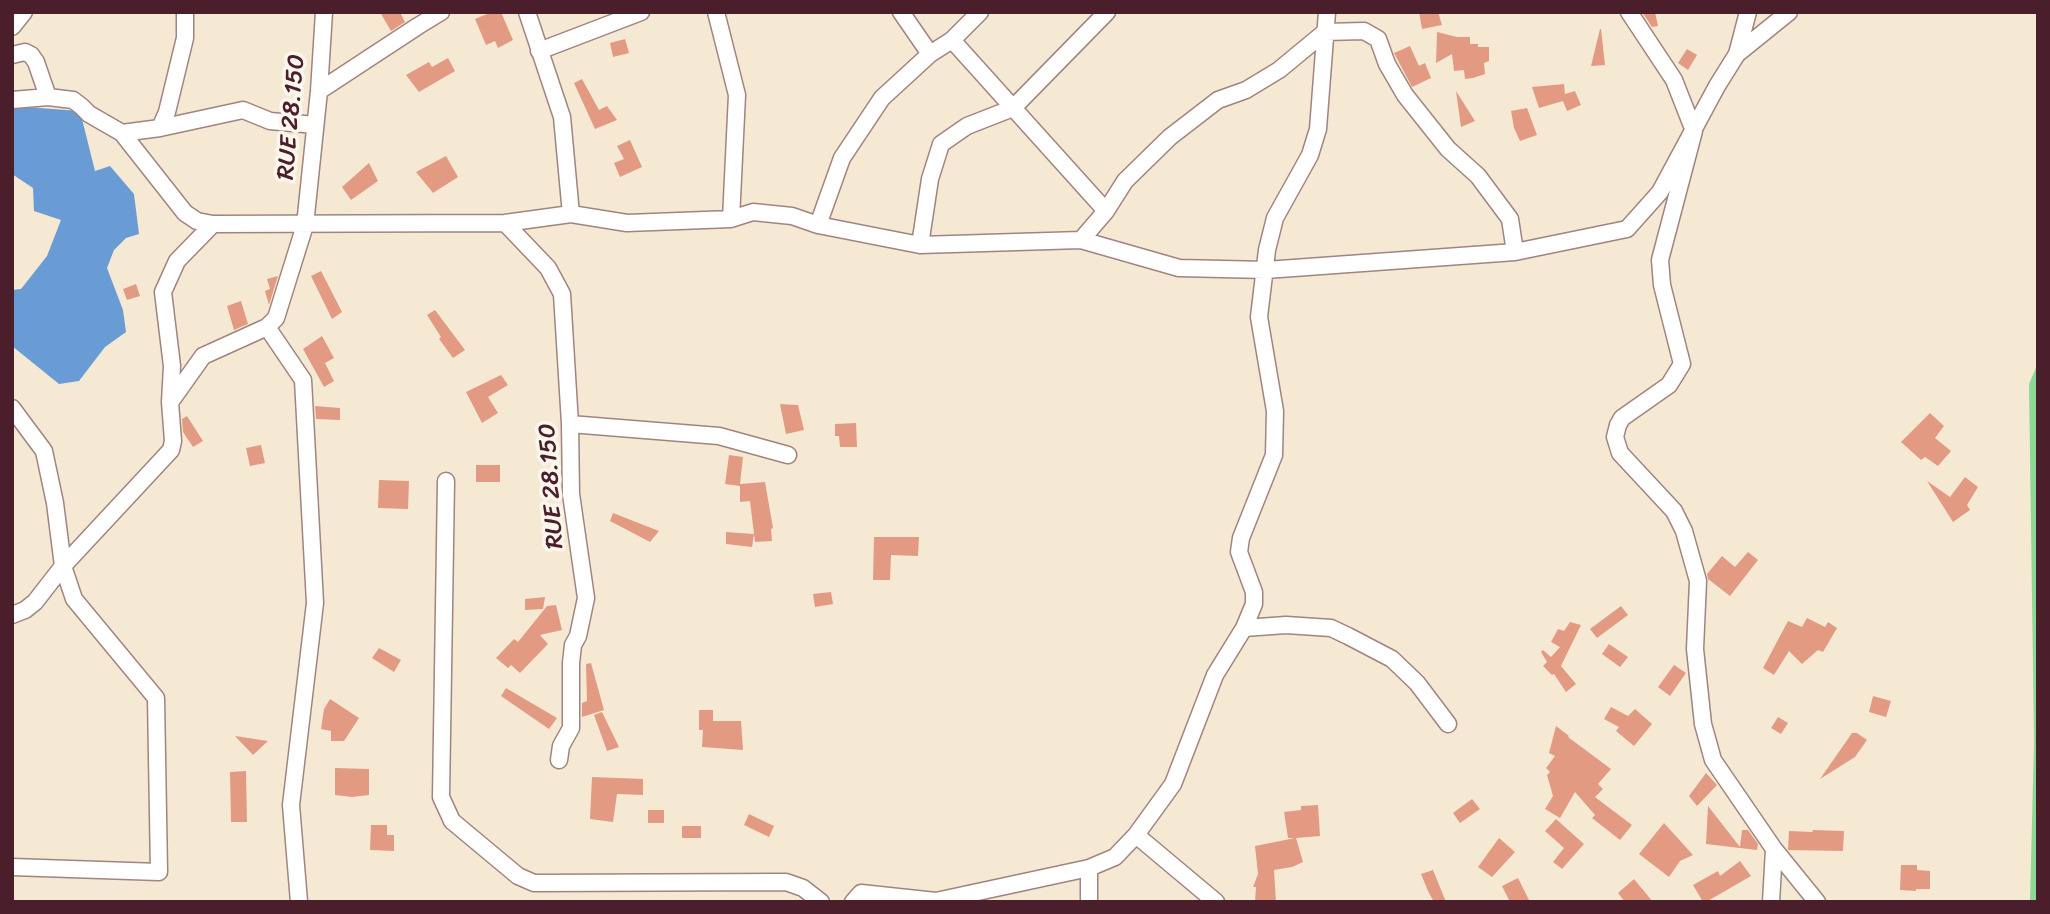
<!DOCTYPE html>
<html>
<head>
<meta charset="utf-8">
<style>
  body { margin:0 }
  #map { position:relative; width:2050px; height:914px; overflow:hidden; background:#f6e9d3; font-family:Sriracha,sans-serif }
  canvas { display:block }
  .frame { position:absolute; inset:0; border:14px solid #4a1f2b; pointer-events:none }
</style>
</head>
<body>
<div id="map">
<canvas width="2050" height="914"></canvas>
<div class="frame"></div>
</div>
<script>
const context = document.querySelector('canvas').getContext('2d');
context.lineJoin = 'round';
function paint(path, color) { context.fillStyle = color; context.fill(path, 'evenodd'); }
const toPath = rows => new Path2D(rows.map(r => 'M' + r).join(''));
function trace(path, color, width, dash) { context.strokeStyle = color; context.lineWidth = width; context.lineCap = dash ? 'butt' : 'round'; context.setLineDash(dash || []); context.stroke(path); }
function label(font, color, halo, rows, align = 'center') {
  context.font = font + ' Sriracha,sans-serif'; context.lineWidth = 7; context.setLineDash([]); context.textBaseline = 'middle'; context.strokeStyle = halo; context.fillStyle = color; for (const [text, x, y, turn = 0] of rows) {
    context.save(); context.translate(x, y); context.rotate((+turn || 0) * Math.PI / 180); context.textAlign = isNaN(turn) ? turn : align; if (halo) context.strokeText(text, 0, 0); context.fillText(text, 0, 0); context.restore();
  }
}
const green = toPath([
  [2038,363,2038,902,2030,902,2034,741,2029,384]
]);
const water = toPath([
  [12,106,80,111,95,171,110,166,134,194,139,234,126,238,114,250,107,268,123,310,126,332,105,347,79,381,59,384,12,346,12,290,21,289,47,256,61,220,34,211,33,188,12,174]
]);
const building = toPath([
  [380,12,400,12,405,22,391,31],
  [492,12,501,12,513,40,498,48,495,41,486,45,475,19],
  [1419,12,1438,12,1442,25,1422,29],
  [1642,12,1655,12,1658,26,1652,27],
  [1600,29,1601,29,1605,65,1591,66],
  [1437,32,1457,37,1470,37,1470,44,1478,44,1478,47,1489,47,1489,61,1484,63,1485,74,1473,78,1465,79,1464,70,1454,71,1452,54,1436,63],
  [625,39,629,53,613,57,610,43],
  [1410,46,1419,66,1425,63,1431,78,1412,87,1394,53],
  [1687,49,1697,55,1688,70,1678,63],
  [448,58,455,71,419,92,406,75,429,62,432,67],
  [582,79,599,110,607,106,617,120,595,129,574,83],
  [1564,84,1565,94,1575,91,1581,105,1567,111,1563,101,1539,108,1532,87],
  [1456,91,1475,121,1461,127],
  [1527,108,1537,135,1520,141,1514,128,1511,111],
  [630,140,642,167,620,177,614,163,624,159,617,146],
  [446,156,458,177,433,193,416,172],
  [369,163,378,181,351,200,342,187],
  [321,271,342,312,332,319,311,276],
  [278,276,269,305,265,291,270,289,267,279],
  [136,284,140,296,127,300,123,289],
  [241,301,248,324,234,330,227,306],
  [435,310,465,350,453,358,439,339,441,337,427,315],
  [322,336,334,358,325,363,334,381,324,387,303,349],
  [501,375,508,385,488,397,498,413,482,423,466,392],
  [780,404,798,405,804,430,786,434],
  [315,406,340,408,340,420,316,419],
  [1930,413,1944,426,1935,438,1951,451,1938,466,1925,457,1921,460,1901,442],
  [187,416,203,441,193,447,183,432,182,419],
  [856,423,857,447,840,447,839,436,835,436,835,424],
  [261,445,265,463,250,466,246,448],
  [729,455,743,457,740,484,765,482,773,528,771,529,772,541,755,542,750,501,740,502,740,486,725,484],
  [476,465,500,465,500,482,476,482],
  [1965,477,1978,487,1967,505,1970,510,1953,522,1927,481,1950,497],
  [379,480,409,481,408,509,378,508],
  [613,513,659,531,650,542,610,521],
  [726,532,754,534,752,547,726,544],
  [874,537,919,537,918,556,891,555,890,580,873,580],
  [1748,552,1758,560,1730,596,1708,579,1707,574,1722,556,1735,567],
  [831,592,833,604,815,607,813,594],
  [545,597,543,609,525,610,525,599],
  [556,605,562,630,540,635,548,644,520,673,511,665,508,668,496,658,514,639,518,642,547,606],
  [1621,606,1628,615,1597,638,1590,629],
  [1807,618,1825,627,1828,622,1837,628,1823,652,1818,650,1802,664,1789,651,1774,675,1763,668,1788,621,1802,627],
  [1570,622,1581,625,1561,666,1576,684,1566,692,1554,674,1552,675,1543,666,1547,662,1541,652,1543,650,1551,657,1560,647,1551,642,1558,629,1564,631],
  [1609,644,1628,657,1620,667,1602,654],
  [379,648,401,660,394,672,372,658],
  [591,663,604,710,582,717,582,703,587,701,586,664],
  [1674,665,1686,673,1670,696,1658,687],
  [506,688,557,718,549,729,501,696],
  [1873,696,1891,701,1886,717,1869,712],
  [330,699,359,718,344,741,331,741,331,731,321,729,324,709],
  [1611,707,1628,716,1635,709,1652,724,1634,746,1616,731,1619,727,1604,719],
  [699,710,713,710,713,721,741,721,743,750,702,747,703,730,699,730],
  [602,712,619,747,607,751,594,715],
  [1778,717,1788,723,1781,734,1771,728],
  [1556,726,1569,736,1568,737,1611,769,1598,784,1603,789,1595,797,1632,825,1620,840,1592,818,1595,815,1575,792,1560,818,1545,809,1553,796,1547,775,1550,772,1546,768,1555,756,1549,753],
  [1852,733,1857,733,1867,740,1855,757,1820,779],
  [235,736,268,741,253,755],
  [335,768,369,769,369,795,352,797,335,795],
  [246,771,247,822,231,822,230,772],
  [1706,773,1717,785,1697,806,1689,796],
  [592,777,643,779,643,795,617,794,613,822,590,819],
  [1472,799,1480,809,1460,823,1453,813],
  [1318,805,1320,836,1296,838,1303,862,1292,867,1274,870,1276,902,1255,902,1256,887,1253,887,1258,874,1255,846,1295,838,1288,838,1284,812,1301,810,1301,806],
  [1708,806,1740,847,1742,830,1748,830,1758,844,1757,850,1706,844],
  [648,810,664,810,664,823,648,823],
  [749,814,774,826,769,837,744,825],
  [1556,819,1584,844,1562,869,1553,862,1564,848,1545,831],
  [1664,823,1693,855,1680,861,1669,877,1639,854],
  [371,825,387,825,387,835,394,835,394,851,370,850],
  [682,826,701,826,701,838,682,838],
  [1812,830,1844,831,1843,851,1788,850,1789,831,1813,832],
  [1499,838,1515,852,1492,877,1478,867],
  [1740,861,1751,876,1706,902,1703,902,1693,885,1718,871,1720,876],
  [1901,865,1917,865,1917,870,1930,871,1930,889,1916,889,1916,891,1900,890],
  [1433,870,1446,902,1434,902,1428,891,1421,874],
  [1518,878,1530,902,1510,902,1502,886],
  [1634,879,1653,902,1625,902,1618,893]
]);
const minor = toPath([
  [527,12,562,117,571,214],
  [716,12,737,95,731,219],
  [901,12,930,54],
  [1629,12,1674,80,1694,131,1660,260,1662,285,1682,364,1669,385,1622,418,1618,425,1615,437,1620,453,1674,511,1684,531,1698,581,1695,649,1703,724,1713,760,1774,849,1817,902],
  [12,27,24,12],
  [952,40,1106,211],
  [539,51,641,12],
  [1737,54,1748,12],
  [12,55,25,52,31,55,36,62,48,97],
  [319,91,418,26,441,12],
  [12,100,48,97,73,100,81,106,89,114,122,133,185,213,197,221,213,224,505,223,571,214,627,223,731,219,753,212,792,216,818,225,920,245,1081,240,1179,268,1266,270,1515,252,1627,229,1660,192,1717,86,1737,54,1789,12],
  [160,128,167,112,185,38,185,12],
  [122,133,160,128,243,110,270,121,315,125],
  [505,223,548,268,562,294,570,424,571,494,586,598,578,636,573,645,571,663,571,728,561,746,559,760],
  [818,225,842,158,882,98,930,54,952,40,980,12],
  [1081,240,1106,211,1125,181,1170,137,1218,100,1246,90,1279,70,1325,32,1364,31,1378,39,1387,64,1405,95,1448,149,1478,176,1510,219,1515,252],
  [920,245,930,179,941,144,967,126,1013,108,1107,12],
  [267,327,303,380,315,603,291,805,299,902],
  [171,401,203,356,267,327,276,318,305,225,319,91,324,12],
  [12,408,44,451,55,503,63,566,74,599,156,698,159,872,12,867],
  [570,424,719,436,788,455],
  [446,481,441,797,452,821,518,876,534,883,786,882,803,888,821,902],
  [12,615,25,610,35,602,63,566,171,450,173,441,170,402,172,366,163,292,177,261,213,224],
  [1244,628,1286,625,1331,628,1348,636,1392,659,1417,683,1448,724],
  [1136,835,1216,902],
  [853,902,861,893,936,901,1089,868,1115,857,1136,835,1173,784,1215,675,1244,628,1254,604,1254,592,1239,552,1241,538,1274,455,1275,411,1259,317,1267,250,1275,218,1310,155,1318,129,1327,12],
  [1089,902,1089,868],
  [1771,902,1774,849]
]);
const streetNames = [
  ["RUE 28.150",292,117,-85],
  ["RUE 28.150",552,486,-94]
];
paint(green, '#8cd997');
paint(water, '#699cd4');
paint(building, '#e29b82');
trace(minor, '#a0847f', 19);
trace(minor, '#fff', 16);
label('24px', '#4a1f2b', '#fbf7ec', streetNames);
</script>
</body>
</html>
